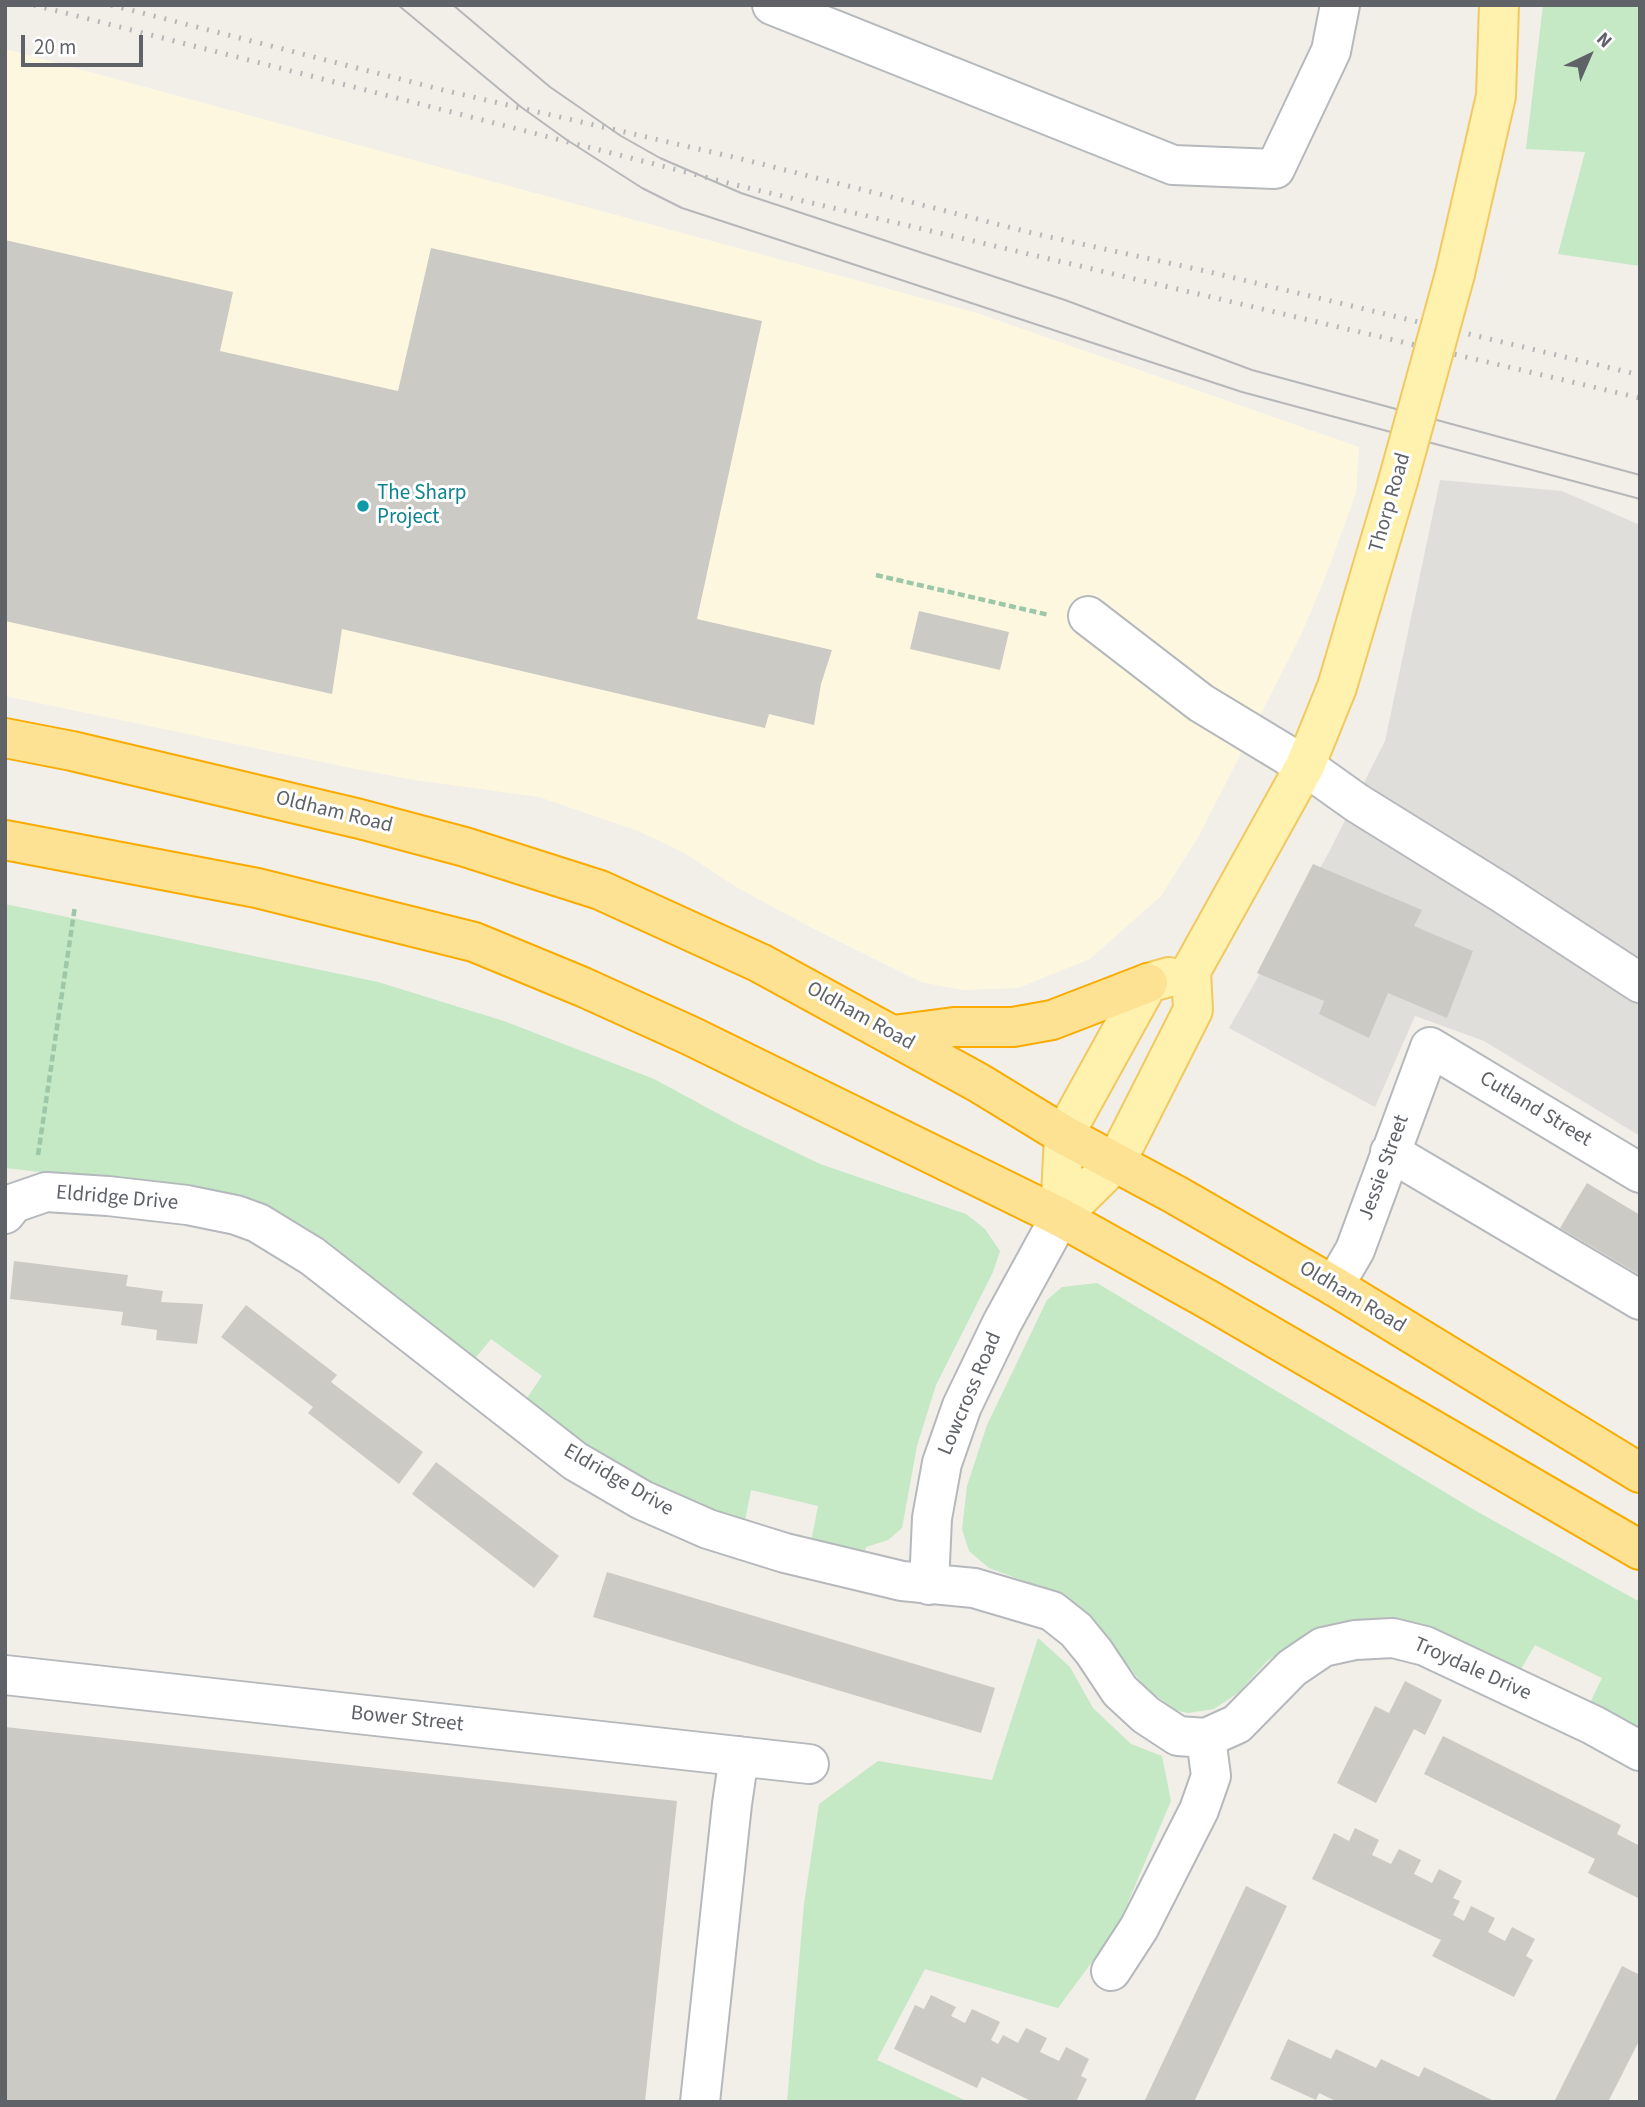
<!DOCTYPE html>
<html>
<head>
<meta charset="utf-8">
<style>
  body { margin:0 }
  #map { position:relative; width:1645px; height:2107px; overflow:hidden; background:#f1efe8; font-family:"Source Sans 3",sans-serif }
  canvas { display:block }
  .frame { position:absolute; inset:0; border:7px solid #5f6368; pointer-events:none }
  .north { position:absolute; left:1554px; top:21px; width:70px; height:70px; -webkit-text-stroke:5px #fff; paint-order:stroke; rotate:44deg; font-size:19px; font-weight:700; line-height:28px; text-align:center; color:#5f6368 }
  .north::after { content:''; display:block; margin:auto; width:24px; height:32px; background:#5f6368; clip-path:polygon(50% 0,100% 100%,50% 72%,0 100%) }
  .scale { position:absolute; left:21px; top:35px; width:122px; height:32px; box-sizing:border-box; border:4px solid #5f6368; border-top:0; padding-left:9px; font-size:21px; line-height:24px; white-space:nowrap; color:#5f6368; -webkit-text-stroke:5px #fff; paint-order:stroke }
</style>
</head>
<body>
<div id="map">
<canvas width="1645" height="2107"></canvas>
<div class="frame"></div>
<div class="north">N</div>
<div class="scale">20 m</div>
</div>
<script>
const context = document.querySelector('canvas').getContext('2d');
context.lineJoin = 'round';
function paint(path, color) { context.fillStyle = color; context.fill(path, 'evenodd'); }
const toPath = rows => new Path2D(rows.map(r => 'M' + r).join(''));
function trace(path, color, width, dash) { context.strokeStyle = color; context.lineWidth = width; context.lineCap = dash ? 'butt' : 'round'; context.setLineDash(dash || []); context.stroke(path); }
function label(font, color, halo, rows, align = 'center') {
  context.font = font + ' "Source Sans 3",sans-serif'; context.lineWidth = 6; context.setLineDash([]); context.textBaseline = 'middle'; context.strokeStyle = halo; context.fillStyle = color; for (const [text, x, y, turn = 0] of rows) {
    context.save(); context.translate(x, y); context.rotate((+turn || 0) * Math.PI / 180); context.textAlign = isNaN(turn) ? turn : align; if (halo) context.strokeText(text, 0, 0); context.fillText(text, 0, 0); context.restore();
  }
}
const commercial = toPath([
  [5,49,977,313,1359,447,1356,493,1328,570,1301,635,1200,834,1161,896,1090,959,1018,988,962,990,921,982,814,929,736,887,683,852,638,831,539,797,414,780,346,767,5,696]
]);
const industrial = toPath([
  [1440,480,1562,491,1640,525,1640,1136,1484,1041,1415,1016,1375,1107,1229,1028,1328,854,1385,741]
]);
const green = toPath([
  [1543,5,1640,5,1640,266,1558,254,1585,152,1526,149],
  [5,904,378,982,504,1021,654,1079,739,1125,820,1164,966,1214,985,1229,1000,1251,993,1272,936,1385,917,1446,902,1528,888,1540,866,1547,863,1556,811,1542,818,1506,751,1490,745,1521,683,1498,618,1466,525,1401,542,1376,491,1339,473,1361,308,1229,271,1207,226,1193,5,1168],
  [1097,1283,1476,1511,1640,1602,1640,1732,1590,1703,1602,1678,1535,1645,1521,1669,1432,1628,1377,1620,1339,1624,1309,1632,1267,1661,1238,1693,1214,1709,1188,1713,1175,1710,1145,1687,1100,1630,1054,1592,989,1568,969,1551,962,1529,967,1486,987,1425,1047,1300,1062,1287],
  [1038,1638,1070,1667,1093,1708,1131,1744,1162,1756,1171,1801,1117,1928,1058,2008,925,1969,877,2060,969,2102,787,2102,804,1904,819,1804,878,1761,992,1780]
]);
const building = toPath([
  [5,240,233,292,220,351,398,391,431,248,762,321,697,619,832,650,821,684,814,725,769,714,765,728,342,629,332,694,5,621],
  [919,611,1009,632,1000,670,910,649],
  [1313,864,1422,910,1414,926,1473,951,1447,1018,1388,993,1369,1038,1319,1014,1324,1001,1257,973],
  [1587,1183,1640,1215,1640,1275,1560,1228],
  [14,1261,128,1275,126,1286,163,1291,161,1302,203,1304,197,1344,156,1340,157,1330,121,1325,123,1312,10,1299],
  [246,1305,337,1375,331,1382,423,1452,399,1484,308,1413,313,1407,221,1337],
  [436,1462,559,1556,534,1588,412,1494],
  [607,1572,995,1688,981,1733,593,1617],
  [1405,1681,1442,1700,1425,1735,1414,1729,1376,1803,1337,1783,1375,1706,1389,1713],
  [5,1727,677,1801,645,2102,5,2102],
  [1443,1736,1621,1825,1617,1834,1640,1846,1640,1899,1588,1873,1595,1859,1424,1774],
  [1355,1828,1379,1840,1372,1855,1391,1864,1399,1849,1421,1860,1414,1874,1432,1883,1439,1869,1462,1881,1453,1898,1460,1901,1453,1915,1464,1921,1471,1906,1495,1918,1488,1932,1505,1941,1512,1927,1535,1939,1526,1956,1533,1960,1514,1997,1432,1956,1441,1940,1312,1879,1334,1833,1349,1841],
  [1246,1886,1287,1906,1194,2102,1144,2102],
  [1622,1966,1640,1975,1640,2039,1608,2102,1554,2102],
  [931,1995,956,2007,951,2016,965,2023,972,2009,1000,2022,991,2040,998,2044,1003,2035,1018,2043,1026,2028,1047,2038,1040,2052,1059,2061,1066,2047,1089,2059,1081,2076,1087,2079,1076,2102,1033,2102,982,2077,977,2088,894,2049,915,2005,924,2009],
  [1288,2039,1331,2059,1336,2049,1376,2068,1381,2059,1419,2077,1424,2067,1492,2100,1491,2102,1338,2102,1319,2093,1316,2100,1270,2079]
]);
const path = toPath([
  [876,575,1049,615],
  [38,1155,75,906]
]);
const minor = toPath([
  [772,5,1173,165,1275,169,1331,51,1340,5],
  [1088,616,1201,703,1305,766,1357,803,1502,893,1640,983],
  [1390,1152,1640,1300],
  [5,1214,14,1203,46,1192,108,1196,187,1205,236,1215,258,1223,312,1256,575,1461,642,1500,708,1529,785,1553,902,1581,974,1588,1052,1611,1076,1630,1094,1652,1120,1691,1146,1715,1178,1736,1206,1738,1237,1724,1292,1668,1323,1647,1355,1640,1393,1638,1425,1646,1593,1725,1640,1751],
  [1334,1286,1355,1250,1430,1047,1640,1173],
  [929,1585,932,1518,942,1463,962,1406,1002,1323,1060,1217],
  [5,1675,809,1764],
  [1111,1971,1139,1928,1199,1810,1211,1776,1206,1738],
  [700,2102,732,1804,739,1756]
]);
const major = toPath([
  [1455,274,1496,96,1499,5],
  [1191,971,1305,766,1337,687,1398,481],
  [1060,1217,1064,1135,1148,983,1169,977],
  [1060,1217,1116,1162,1193,1010,1191,971]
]);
const highway = toPath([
  [5,738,72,751,360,819,465,847,600,890,760,963,979,1083,1064,1135,1176,1195,1334,1286,1640,1473],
  [5,840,257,888,474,942,583,987,691,1036,1060,1217,1209,1300,1640,1550],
  [893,1035,954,1027,1013,1027,1052,1020,1148,983]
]);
const tram = toPath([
  [398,5,521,107,567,140,642,188,682,208,1242,392,1640,499],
  [453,5,550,87,621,136,660,158,741,193,1065,300,1252,370,1640,475]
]);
const rail = toPath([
  [34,5,740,186,1640,398],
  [111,5,447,91,746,160,1036,234,1210,272,1640,375]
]);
const majorBridge = toPath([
  [1398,481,1455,274]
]);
const markers = [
  [363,506,7,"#0f9aa8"]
];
const cultureNames = [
  ["The Sharp",377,494],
  ["Project",377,518]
];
const streetNames = [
  ["Thorp Road",1391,503,-74],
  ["Oldham Road",334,813,14],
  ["Oldham Road",860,1017,29],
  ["Cutland Street",1535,1110,31],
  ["Jessie Street",1385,1168,-70],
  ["Eldridge Drive",117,1199,5],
  ["Oldham Road",1352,1298,31],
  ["Lowcross Road",971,1394,-67],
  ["Eldridge Drive",618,1481,30],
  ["Troydale Drive",1472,1670,24],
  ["Bower Street",407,1720,6]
];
paint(commercial, '#fef7e0');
paint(industrial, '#e0deda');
paint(green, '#c5e8c5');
paint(building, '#cccac5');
trace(minor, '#b5b8bc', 42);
trace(major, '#f2c960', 42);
trace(highway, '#f9ab00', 42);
trace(path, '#9cc7a9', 4.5, [7, 3.5]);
trace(minor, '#fff', 38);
trace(major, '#fff2af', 38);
trace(highway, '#fde293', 38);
trace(tram, '#b6b7b8', 2);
trace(rail, '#b6b7b8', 5, [2, 9]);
trace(majorBridge, '#f2c960', 42, []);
trace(majorBridge, '#fff2af', 38);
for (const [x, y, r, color] of markers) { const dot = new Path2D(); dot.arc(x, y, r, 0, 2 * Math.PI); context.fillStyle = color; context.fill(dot); trace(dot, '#fff', 2.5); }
label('21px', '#0d838f', '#fff', cultureNames, 'left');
label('21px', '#5f6368', '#fff', streetNames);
</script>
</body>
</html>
